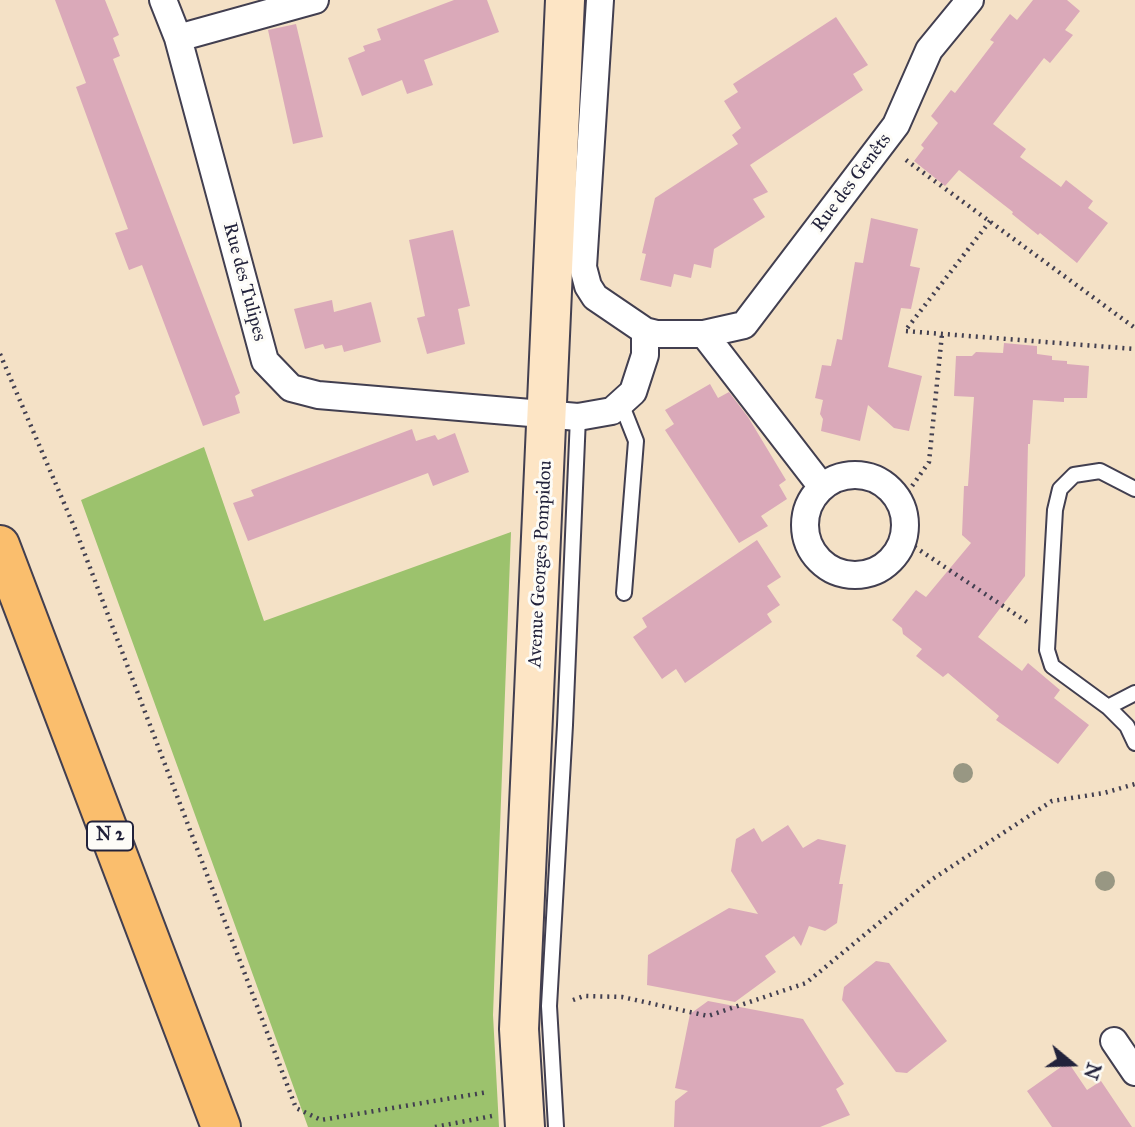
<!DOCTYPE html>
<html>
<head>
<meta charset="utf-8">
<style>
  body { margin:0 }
  #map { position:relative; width:1135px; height:1127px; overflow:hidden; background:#f4e1c6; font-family:"IM FELL Great Primer",serif }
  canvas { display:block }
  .north { position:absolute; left:1037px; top:1029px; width:70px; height:70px; -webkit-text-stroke:5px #fdfcf7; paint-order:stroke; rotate:109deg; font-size:19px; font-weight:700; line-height:28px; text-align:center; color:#22223b }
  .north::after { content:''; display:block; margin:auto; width:24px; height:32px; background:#22223b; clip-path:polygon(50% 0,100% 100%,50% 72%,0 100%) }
</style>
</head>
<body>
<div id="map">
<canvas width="1135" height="1127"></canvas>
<div class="north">N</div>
</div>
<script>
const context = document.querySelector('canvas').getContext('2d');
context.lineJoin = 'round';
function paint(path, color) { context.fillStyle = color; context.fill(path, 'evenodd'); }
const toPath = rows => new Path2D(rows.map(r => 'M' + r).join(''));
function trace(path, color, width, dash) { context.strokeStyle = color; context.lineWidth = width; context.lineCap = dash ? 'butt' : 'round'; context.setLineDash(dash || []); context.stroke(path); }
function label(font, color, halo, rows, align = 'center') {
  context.font = font + ' "IM FELL Great Primer",serif'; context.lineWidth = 6; context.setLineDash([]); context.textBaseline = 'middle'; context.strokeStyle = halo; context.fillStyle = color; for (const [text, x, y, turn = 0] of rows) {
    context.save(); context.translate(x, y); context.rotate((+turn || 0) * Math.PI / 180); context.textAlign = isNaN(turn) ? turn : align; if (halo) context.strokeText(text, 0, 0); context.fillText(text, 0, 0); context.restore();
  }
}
const green = toPath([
  [204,447,264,621,511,532,493,1015,499,1127,308,1127,81,500]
]);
const building = toPath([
  [55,0,105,0,119,35,113,38,120,56,113,59,240,393,235,396,240,413,203,426,142,265,129,270,115,233,128,229,76,87,86,83],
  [454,0,487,0,499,32,424,60,433,85,407,94,402,80,362,96,348,58,365,51,363,46,381,40,377,29],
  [1033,0,1067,0,1080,11,1065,30,1073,35,1050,63,1044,58,993,124,1026,149,1020,157,1061,187,1066,180,1093,201,1088,208,1108,223,1077,263,1040,233,1038,235,1012,214,1013,212,959,170,945,186,914,161,924,148,921,145,938,123,931,116,951,90,955,93,994,42,990,40,1010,14,1017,20],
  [836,17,868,65,853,74,863,90,750,165,768,192,753,199,765,217,714,249,711,268,694,264,691,278,674,274,671,287,640,280,646,254,642,253,655,198,738,144,732,135,741,128,724,101,738,92,733,84],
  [296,24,323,137,293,144,268,30],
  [871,218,918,229,910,266,920,268,911,309,901,308,888,367,922,376,909,431,894,428,868,405,860,441,821,431,823,419,820,414,823,400,815,398,822,365,831,366,837,339,842,340,855,262,863,263],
  [453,230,470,306,458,309,465,344,427,354,417,318,425,316,409,240],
  [332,300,334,312,371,302,381,342,344,352,342,345,325,349,323,344,305,349,294,309],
  [1004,343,1037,346,1037,354,1052,356,1052,360,1067,361,1067,364,1089,366,1087,398,1064,398,1064,402,1033,400,1030,444,1028,444,1025,576,978,637,1022,671,1028,663,1060,690,1054,698,1089,725,1058,764,996,720,999,716,948,673,943,677,916,656,922,649,903,634,902,628,892,620,916,590,926,597,971,543,962,535,964,486,968,486,974,397,954,396,956,356,972,356,976,352,1003,353],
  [710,384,718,398,729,392,748,417,786,480,779,485,787,499,761,516,768,526,739,543,665,430,674,424,665,410],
  [412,429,416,441,435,435,438,440,455,433,469,472,433,486,428,473,248,541,233,503,254,496,251,490],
  [757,540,781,577,767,586,780,605,767,614,772,622,685,683,676,669,662,679,633,637,647,627,642,618],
  [788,825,803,848,818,839,846,845,839,884,843,884,837,923,825,931,809,926,801,946,794,936,765,956,776,972,735,1002,647,985,648,955,729,908,758,914,731,871,736,839,754,828,762,842],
  [876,961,889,963,947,1041,907,1073,896,1072,842,1000,844,987],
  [708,1001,803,1019,844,1084,836,1089,850,1115,820,1127,674,1127,675,1101,688,1091,675,1088,690,1014],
  [1068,1062,1087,1090,1101,1081,1132,1127,1052,1127,1027,1091]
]);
const path = toPath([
  [906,160,1135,328],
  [990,221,905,331,1135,349],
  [0,354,76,531,296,1108,321,1120,488,1092],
  [900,503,929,462,942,334],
  [903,539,1027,622],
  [573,1000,584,996,622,997,708,1016,806,983,931,880,1052,801,1104,793,1135,784],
  [435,1127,492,1116]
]);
const lane = toPath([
  [621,403,636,441,624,593],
  [1135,489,1100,471,1074,475,1060,489,1055,510,1047,650,1052,666,1108,707,1127,726,1135,743],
  [1108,707,1135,693],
  [556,1127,549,1006,565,725,578,417]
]);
const street = toPath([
  [163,0,178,38,265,361,291,388,318,395,578,417,612,411,633,392,645,355,645,331],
  [600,0,583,267,588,286,595,297,645,331,657,334,704,334,744,325,896,125,929,50,970,0],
  [178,38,315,0],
  [704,334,822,487],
  '805 525a50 50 0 1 1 100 0a50 50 0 1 1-100 0Z',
  [1114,1041,1135,1072]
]);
const secondary = toPath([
  [525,1127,519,1029,565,0]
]);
const primary = toPath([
  [0,545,221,1127]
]);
const trees = [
  [963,773],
  [1105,881]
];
const shields = [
  [110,836,46]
];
const shieldNames = [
  ["N 2",110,836]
];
const streetNames = [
  ["Rue des Genêts",852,183,-53],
  ["Rue des Tulipes",244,282,75],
  ["Avenue Georges Pompidou",541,564,-87]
];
paint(green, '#9cc26d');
paint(building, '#daa9b9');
trace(lane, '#423f50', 18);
trace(street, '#423f50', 30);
trace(secondary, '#423f50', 42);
trace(primary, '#423f50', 42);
trace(path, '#423f50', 4.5, [2, 5]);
trace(lane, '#fff', 14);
trace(street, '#fff', 26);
trace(secondary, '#fde5c5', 38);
trace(primary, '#fabe6d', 38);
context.fillStyle = '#989783';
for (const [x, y] of trees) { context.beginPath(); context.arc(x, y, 10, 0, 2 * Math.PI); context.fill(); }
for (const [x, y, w] of shields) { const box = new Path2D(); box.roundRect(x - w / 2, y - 14.5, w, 29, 5); context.fillStyle = '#fdfcf7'; context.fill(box); trace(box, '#22223b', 2); }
label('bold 18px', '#22223b', null, shieldNames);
label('19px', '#22223b', '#fdfcf7', streetNames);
</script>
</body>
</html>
